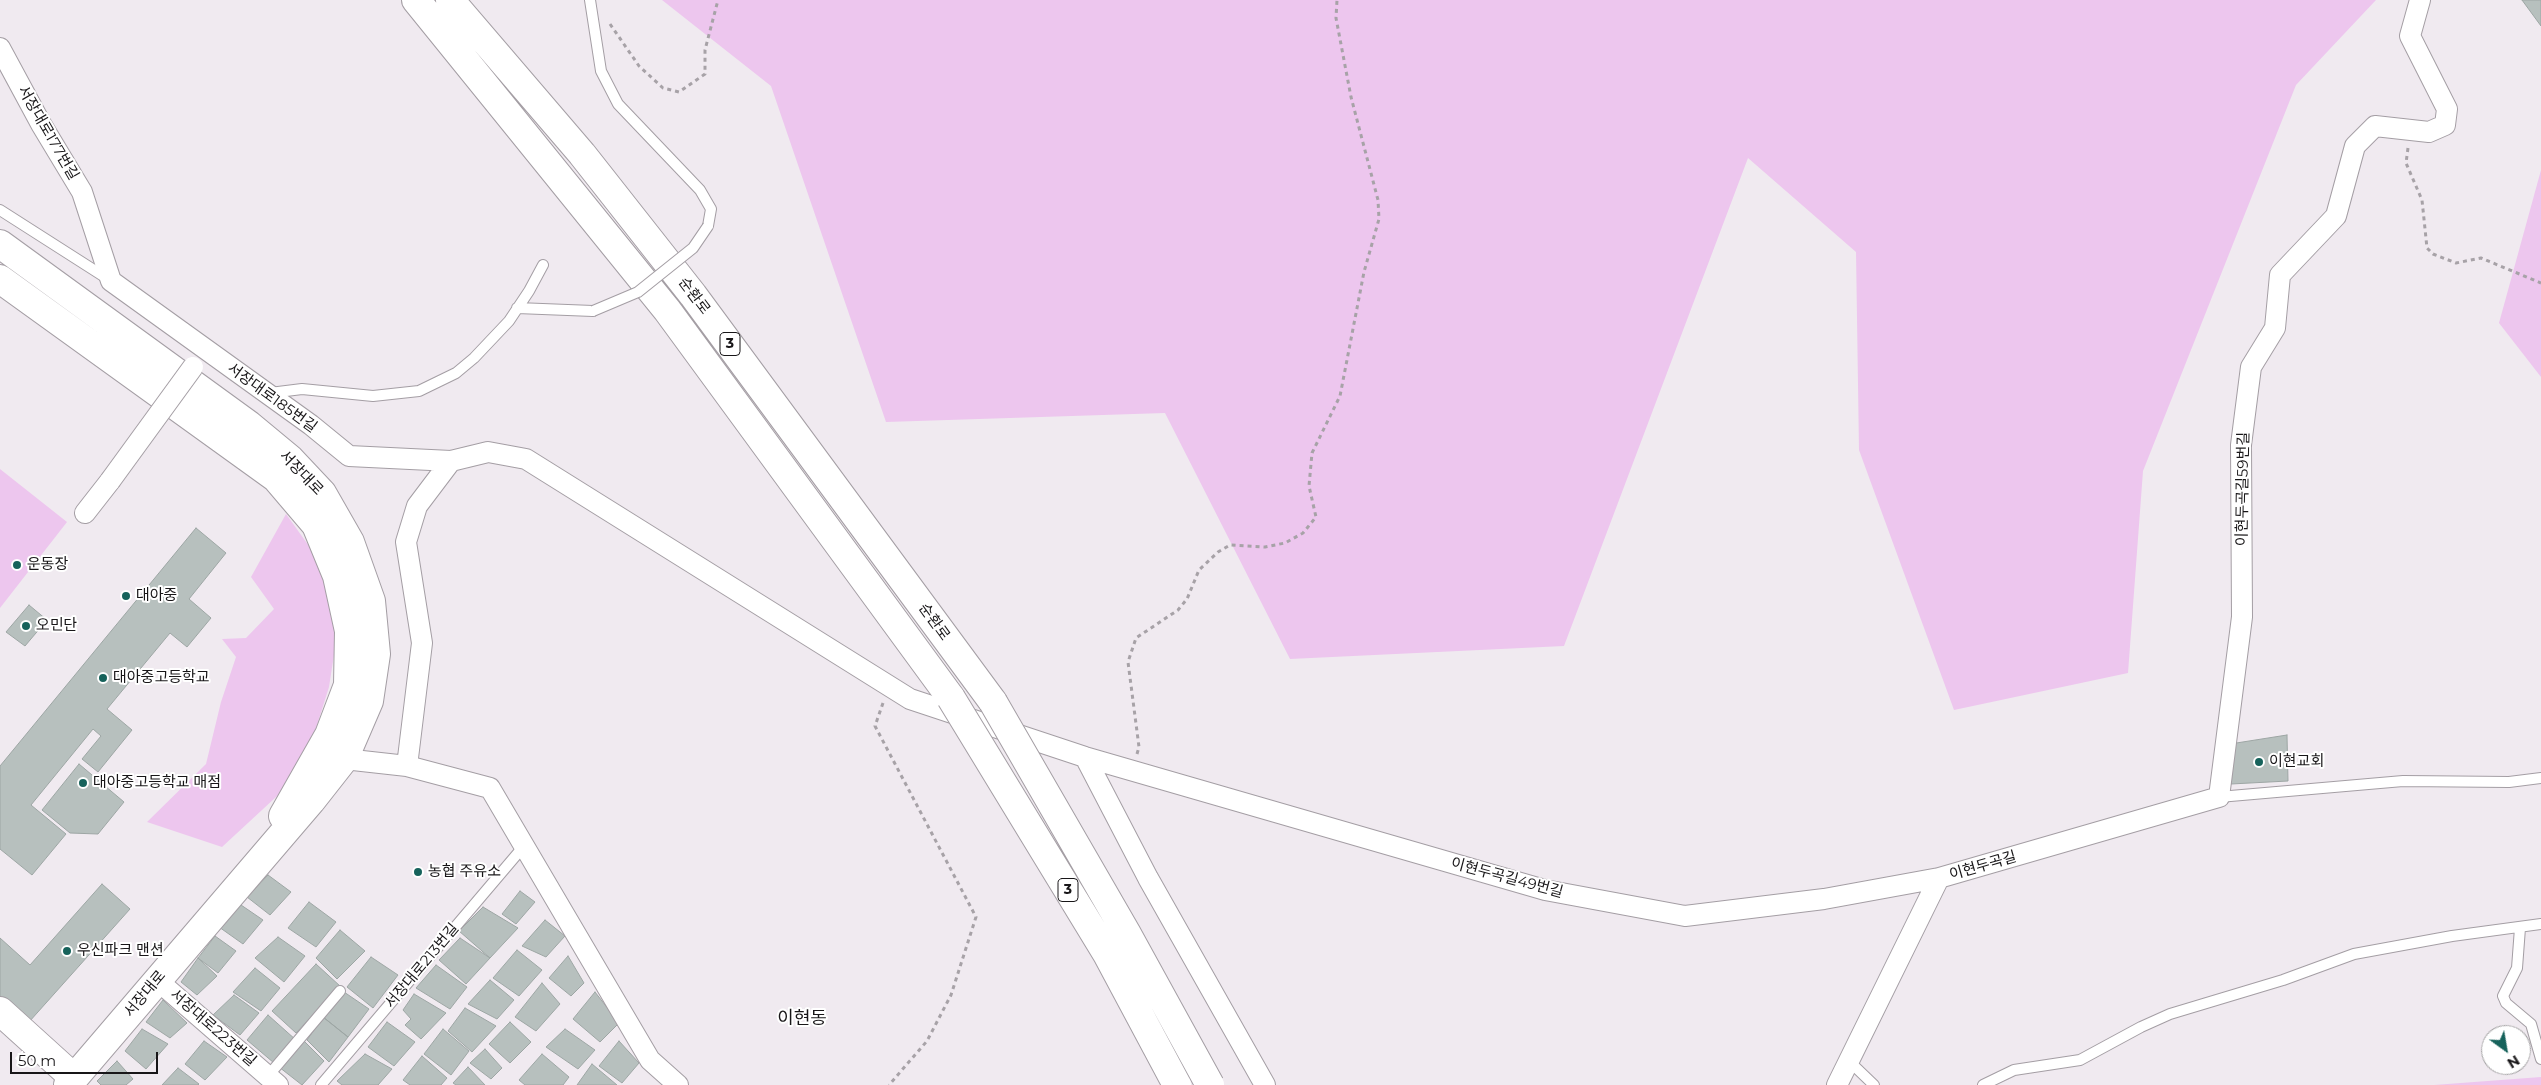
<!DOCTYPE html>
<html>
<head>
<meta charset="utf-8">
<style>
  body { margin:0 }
  #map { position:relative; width:2541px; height:1085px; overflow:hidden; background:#f0eaf0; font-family:Montserrat,sans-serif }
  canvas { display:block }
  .north { position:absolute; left:2481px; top:1025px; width:50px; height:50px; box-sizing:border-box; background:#fff; border:1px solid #a3a2a3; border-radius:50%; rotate:148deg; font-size:14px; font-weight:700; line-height:20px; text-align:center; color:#181618 }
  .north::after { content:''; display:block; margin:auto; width:18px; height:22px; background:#16625b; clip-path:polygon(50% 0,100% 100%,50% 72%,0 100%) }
  .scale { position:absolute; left:10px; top:1052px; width:148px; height:22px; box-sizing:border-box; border:2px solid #181618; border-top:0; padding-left:6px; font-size:15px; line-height:18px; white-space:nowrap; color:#181618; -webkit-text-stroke:4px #fff; paint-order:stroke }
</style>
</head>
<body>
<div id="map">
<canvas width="2541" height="1085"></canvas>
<div class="north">N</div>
<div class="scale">50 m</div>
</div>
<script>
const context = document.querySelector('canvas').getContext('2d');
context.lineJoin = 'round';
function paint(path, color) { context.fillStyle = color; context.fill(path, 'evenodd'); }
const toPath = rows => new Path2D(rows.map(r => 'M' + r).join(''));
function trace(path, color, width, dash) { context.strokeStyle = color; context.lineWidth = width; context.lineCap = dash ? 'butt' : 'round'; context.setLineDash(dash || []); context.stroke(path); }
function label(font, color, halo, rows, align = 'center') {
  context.font = font + ' Montserrat,"Noto Sans KR",sans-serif'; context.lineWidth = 4; context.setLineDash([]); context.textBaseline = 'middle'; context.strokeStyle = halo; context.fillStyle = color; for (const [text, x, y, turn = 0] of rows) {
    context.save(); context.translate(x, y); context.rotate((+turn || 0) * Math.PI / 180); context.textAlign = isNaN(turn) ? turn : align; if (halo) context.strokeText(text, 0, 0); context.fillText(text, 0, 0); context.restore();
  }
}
const green = toPath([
  [662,0,2376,0,2296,85,2143,471,2128,673,1954,710,1859,450,1856,252,1748,158,1564,646,1290,659,1165,413,886,422,771,86],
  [2541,170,2541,377,2499,323],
  [0,469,67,522,0,608],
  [286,514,314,553,333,591,336,642,329,687,302,773,222,847,147,822,206,764,221,702,236,657,222,639,246,638,274,609,251,577],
  [2541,1077,2541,1085,2434,1085]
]);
const building = toPath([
  [2522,0,2541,0,2541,26,2522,0],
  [196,528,226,553,189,599,211,618,187,647,170,633,107,709,132,730,98,772,82,759,101,736,93,729,31,805,66,834,32,875,0,849,0,766,196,528],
  [29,605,47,620,25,646,6,632,29,605],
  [2287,735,2288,781,2231,784,2230,744,2287,735],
  [79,764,124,802,98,834,70,833,42,810,79,764],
  [268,875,291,892,270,915,247,897,268,875],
  [102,884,130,909,29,1022,0,996,0,938,30,965,102,884],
  [520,891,535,902,516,924,502,914,520,891],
  [309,902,336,922,316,947,288,928,309,902],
  [241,905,263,920,243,944,219,927,241,905],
  [483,907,518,928,490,958,459,931,483,907],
  [545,920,565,936,546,957,522,946,545,920],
  [340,930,365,951,337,979,316,958,340,930],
  [215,936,236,951,218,973,198,958,215,936],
  [278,937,305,956,284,982,255,958,278,937],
  [460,938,490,958,466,984,439,960,460,938],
  [517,950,542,970,519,996,493,978,517,950],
  [568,956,584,983,571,996,549,978,568,956],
  [371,957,398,975,373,1008,347,987,371,957],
  [198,958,217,976,197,995,181,982,198,958],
  [316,964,340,986,296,1033,272,1011,316,964],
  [436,965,467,987,450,1009,416,988,436,965],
  [255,968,280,988,261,1011,233,992,255,968],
  [490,980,514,1000,497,1019,468,1004,490,980],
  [542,983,560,1004,536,1031,515,1017,542,983],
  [344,992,369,1009,348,1037,323,1017,344,992],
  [595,992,619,1023,600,1042,573,1019,595,992],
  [414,994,446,1013,421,1039,405,1025,411,1019,403,1010,414,994],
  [234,995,259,1013,240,1035,213,1015,234,995],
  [163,1000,187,1023,170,1038,146,1022,163,1000],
  [465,1008,496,1026,472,1052,448,1031,465,1008],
  [268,1015,296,1040,274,1063,247,1040,268,1015],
  [323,1017,348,1037,329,1062,307,1040,323,1017],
  [387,1022,415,1042,394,1066,368,1047,387,1022],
  [510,1022,531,1042,510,1063,489,1044,510,1022],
  [142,1029,168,1044,146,1069,125,1051,142,1029],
  [443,1029,469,1051,451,1075,424,1054,443,1029],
  [565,1029,595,1050,578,1069,546,1047,565,1029],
  [302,1039,324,1061,302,1085,279,1067,302,1039],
  [204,1041,227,1057,205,1080,185,1064,204,1041],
  [619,1041,639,1063,622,1083,599,1066,619,1041],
  [485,1049,502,1068,491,1079,470,1063,485,1049],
  [365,1054,392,1069,378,1085,342,1085,337,1081,365,1054],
  [542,1054,569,1077,563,1085,525,1085,519,1080,542,1054],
  [422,1056,447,1078,441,1085,410,1085,403,1080,422,1056],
  [117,1061,133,1079,126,1085,101,1085,97,1081,117,1061],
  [592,1064,617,1085,577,1085,592,1064],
  [468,1067,485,1085,456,1085,453,1083,468,1067],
  [178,1068,199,1084,198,1085,162,1085,178,1068]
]);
const path = toPath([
  [610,24,639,66,663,88,679,92,705,74,705,50,718,0],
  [2408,148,2406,163,2422,200,2427,248,2433,254,2456,263,2481,258,2541,283],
  [883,703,875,726,976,917,951,995,927,1041,889,1085],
  [1137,754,1139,747,1128,662,1136,638,1178,610,1187,599,1199,570,1218,552,1230,545,1265,547,1285,543,1303,533,1316,517,1309,486,1312,453,1340,396,1364,272,1379,219,1378,200,1351,97,1336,18,1337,0]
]);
const lane = toPath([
  [590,0,601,71,618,104,700,190,711,209,708,226],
  [0,210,108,279],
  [517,308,593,311],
  [270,393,302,389,373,396,419,391,456,373,474,358,509,321,529,291,543,265],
  [2219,797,2403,781,2509,782,2541,778],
  [2520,928,2517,968,2503,996,2506,1003,2531,1024,2541,1059],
  [1849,1061,1874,1085],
  [268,1076,340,991],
  [321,1085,524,846],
  [1983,1085,2014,1070,2080,1060,2141,1027,2170,1014,2283,980,2354,954,2452,936,2541,924]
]);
const street = toPath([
  [0,48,41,124,82,192,111,281,311,425,349,456,451,461],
  [85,513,110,481],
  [1085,757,1148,878,1265,1085],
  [344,759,407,766,490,788,650,1060,678,1085],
  [407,766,422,643,406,542,417,506,451,461,488,452,526,459,910,699,1085,757,1545,890,1685,916,1824,899,1939,878,2219,797,2242,617,2241,445,2251,367,2275,328,2280,275,2336,216,2355,146,2375,126,2429,132,2445,125,2447,109,2410,36,2420,0],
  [157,980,278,1085],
  [1837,1085,1939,878]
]);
const secondary = toPath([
  [0,244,249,425,290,459,322,493,350,542,371,601,376,654,369,701,344,759,311,801,68,1085],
  [0,279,276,478,316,525,337,576,349,631,348,685,329,735,283,816],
  [0,1011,74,1078]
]);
const highway = toPath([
  [416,0,667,310,951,698],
  [450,0,582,154,693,295,993,702]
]);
const laneBridge = toPath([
  [593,311,638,292,693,248,708,226]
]);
const streetBridge = toPath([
  [110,481,193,367]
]);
const highwayBridge = toPath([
  [951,698,1107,954,1177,1085],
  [993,702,1127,934,1210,1085]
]);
const markers = [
  [17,565,5,"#16625b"],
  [126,596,5,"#16625b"],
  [26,626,5,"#16625b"],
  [103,678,5,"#16625b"],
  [2259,762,5,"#16625b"],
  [83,783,5,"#16625b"],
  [418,872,5,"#16625b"],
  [67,951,5,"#16625b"]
];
const shields = [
  [730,344,20],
  [1068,890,20]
];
const shieldNames = [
  ["3",730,344],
  ["3",1068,890]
];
const streetNames = [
  ["서장대로177번길",48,133,60],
  ["순환로",694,296,53],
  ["서장대로185번길",272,398,36],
  ["서장대로",301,473,46],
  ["이현두곡길59번길",2243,489,-89],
  ["순환로",934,622,54],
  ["이현두곡길",1983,866,-16],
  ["이현두곡길49번길",1507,878,15],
  ["서장대로213번길",422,966,-50],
  ["서장대로",145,994,-50],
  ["서장대로223번길",213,1028,41]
];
const poiNames = [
  ["운동장",27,565],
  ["대아중",136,596],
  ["오민단",36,626],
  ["대아중고등학교",113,678],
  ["이현교회",2269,762],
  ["대아중고등학교 매점",93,783],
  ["농협 주유소",428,872],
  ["우신파크 맨션",77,951]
];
const quarterNames = [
  ["이현동",802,1019]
];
paint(green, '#edc6ee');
paint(building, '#b7c0be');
trace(building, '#9da6a4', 1);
trace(lane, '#a49ea4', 12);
trace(street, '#a49ea4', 22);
trace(secondary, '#a49ea4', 30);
trace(highway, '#a49ea4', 30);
trace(path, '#a7a2a7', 3, [4, 4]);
trace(lane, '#fff', 10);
trace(street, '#fff', 20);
trace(secondary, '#fff', 28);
trace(highway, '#fff', 28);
trace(laneBridge, '#a49ea4', 12, []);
trace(streetBridge, '#a49ea4', 22, []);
trace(highwayBridge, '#a49ea4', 30, []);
trace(laneBridge, '#fff', 10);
trace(streetBridge, '#fff', 20);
trace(highwayBridge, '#fff', 28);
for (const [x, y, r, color] of markers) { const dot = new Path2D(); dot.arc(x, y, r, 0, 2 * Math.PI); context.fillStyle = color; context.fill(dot); trace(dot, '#fff', 2); }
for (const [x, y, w] of shields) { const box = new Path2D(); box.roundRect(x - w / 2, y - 11.5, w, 23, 4); context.fillStyle = '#fff'; context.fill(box); trace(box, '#181618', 1); }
label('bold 14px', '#181618', null, shieldNames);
label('15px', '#181618', '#fff', streetNames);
label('15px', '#181618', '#fff', poiNames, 'left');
label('18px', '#181618', '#fff', quarterNames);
</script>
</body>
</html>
